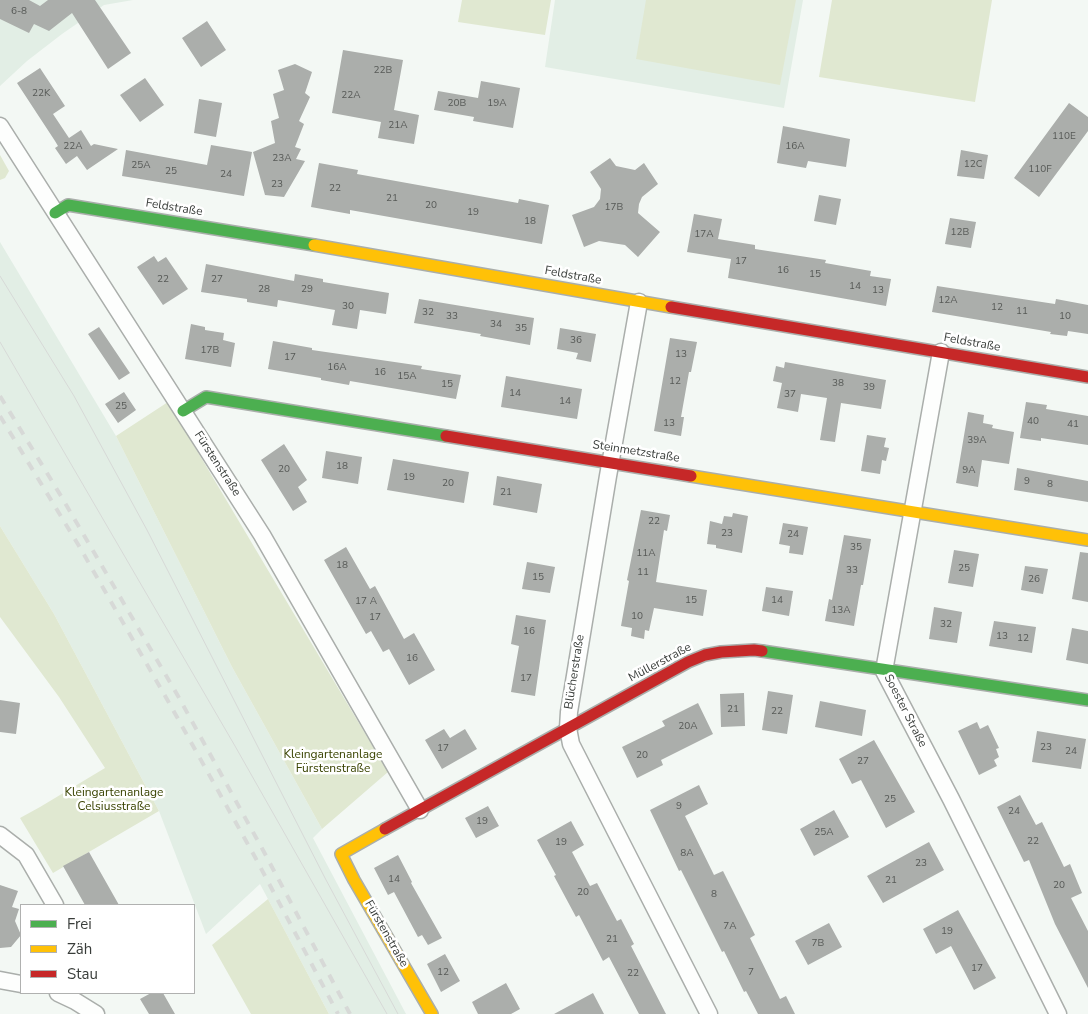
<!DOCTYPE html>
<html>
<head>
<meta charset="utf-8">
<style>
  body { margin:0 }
  #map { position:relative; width:1088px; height:1014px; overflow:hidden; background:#f3f8f4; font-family:"Nunito Sans",sans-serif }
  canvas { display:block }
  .legend { position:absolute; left:20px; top:904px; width:175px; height:90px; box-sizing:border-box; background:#fff; border:1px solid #b0b1b0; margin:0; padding:6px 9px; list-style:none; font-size:15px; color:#393d3a }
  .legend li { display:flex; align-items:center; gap:10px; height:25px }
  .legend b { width:25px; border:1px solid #b0b1b0 }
</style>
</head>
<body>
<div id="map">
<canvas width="1088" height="1014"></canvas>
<ul class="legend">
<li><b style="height:6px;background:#4caf50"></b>Frei</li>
<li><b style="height:6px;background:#ffc107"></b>Zäh</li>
<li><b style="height:6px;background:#c62828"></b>Stau</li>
</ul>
</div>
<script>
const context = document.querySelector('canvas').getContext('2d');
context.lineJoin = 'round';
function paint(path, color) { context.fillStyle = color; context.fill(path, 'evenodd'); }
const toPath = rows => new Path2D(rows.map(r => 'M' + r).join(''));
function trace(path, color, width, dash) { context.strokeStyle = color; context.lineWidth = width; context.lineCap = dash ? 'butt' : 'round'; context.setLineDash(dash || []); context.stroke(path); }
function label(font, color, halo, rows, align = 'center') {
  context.font = font + ' "Nunito Sans",sans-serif'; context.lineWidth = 5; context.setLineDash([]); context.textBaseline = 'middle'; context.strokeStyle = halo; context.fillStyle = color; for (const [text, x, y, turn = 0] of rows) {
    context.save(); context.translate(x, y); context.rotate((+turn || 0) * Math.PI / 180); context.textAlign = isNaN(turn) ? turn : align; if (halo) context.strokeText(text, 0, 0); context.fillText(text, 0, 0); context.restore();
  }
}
const built = toPath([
  [0,0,133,0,104,5,62,34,27,61,0,86],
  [555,0,803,0,784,108,545,67],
  [0,242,116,436,232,667,322,829,313,838,406,1014,329,1014,260,884,206,934,159,811,54,614,0,526]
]);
const green = toPath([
  [462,0,551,0,545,35,458,22],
  [646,0,796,0,780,85,636,59],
  [832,0,992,0,975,102,819,77],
  [0,155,9,171,5,178,0,180],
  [168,402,388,772,322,829,232,667,116,436],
  [0,526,54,614,159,811,53,873,20,818,40,807,105,768,59,697,0,617],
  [268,899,329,1014,251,1014,212,945]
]);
const building = toPath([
  [0,0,29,0,40,6,48,0,95,0,131,53,108,69,72,13,49,31,34,24,29,33,0,19],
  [207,21,226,50,201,67,182,38],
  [343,50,403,60,394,110,419,115,414,144,378,138,381,122,332,113],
  [295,64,312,72,305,93,310,97,299,121,304,124,295,147,301,149,296,159,305,161,284,197,265,195,253,152,275,143,271,121,279,118,273,94,284,90,278,70],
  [40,68,65,106,53,114,69,138,81,130,91,146,94,144,118,149,87,170,77,156,66,164,55,148,58,146,55,141,17,83],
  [145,78,164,105,140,122,120,95],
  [481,81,520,88,513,128,473,121,474,117,434,110,438,91,478,98],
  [199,99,222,103,216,137,194,133],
  [1069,103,1088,117,1088,131,1039,197,1014,178],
  [783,126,850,139,846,167,808,161,806,168,777,163],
  [211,145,252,152,244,196,122,176,126,150,207,165],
  [961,150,988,155,984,179,957,176],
  [610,158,616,166,635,170,644,163,658,184,642,197,639,204,638,213,660,232,638,257,625,245,599,241,584,247,572,215,594,207,600,199,601,189,590,172],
  [319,163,358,170,357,174,518,203,519,199,549,205,542,244,350,210,350,214,311,207],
  [819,195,841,199,836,225,814,221],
  [694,214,722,219,718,239,755,245,755,249,826,260,825,263,871,271,870,276,891,279,886,306,728,278,731,259,687,252],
  [950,218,976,222,971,248,945,244],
  [154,256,158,262,166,257,188,289,163,305,137,267],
  [206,264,294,281,295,274,323,279,323,282,389,293,386,314,360,310,357,329,332,325,335,310,278,300,277,307,247,302,247,299,201,292],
  [937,286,1055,304,1056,299,1088,305,1088,334,1068,331,1067,336,1050,334,1051,332,932,312],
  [419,299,534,318,530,345,480,336,481,334,414,323],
  [191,324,205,327,205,330,224,333,223,340,235,343,231,367,185,359],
  [99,327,130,373,119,380,88,334],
  [560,328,596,334,591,362,576,359,578,353,557,349],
  [670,338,697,342,691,372,689,372,681,417,684,417,681,436,654,431],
  [273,341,312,348,312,350,422,366,421,369,461,375,456,399,350,381,349,385,321,380,321,378,268,369],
  [785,362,886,380,881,409,841,403,835,442,820,440,827,398,801,394,798,412,777,408,782,383,773,381,776,366,784,368],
  [506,376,582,389,577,419,501,407],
  [124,392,136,410,118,423,105,404],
  [1026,402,1047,405,1046,409,1088,416,1088,445,1041,438,1041,441,1020,438],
  [968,412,984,415,983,423,993,425,992,428,1014,432,1009,464,982,460,978,487,956,483],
  [867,435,886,438,884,447,889,448,886,461,882,460,880,474,861,471],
  [284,444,307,480,298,487,307,502,293,511,261,460],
  [326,451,362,457,358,484,322,478],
  [393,459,469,472,464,503,387,490],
  [1017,468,1088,481,1088,502,1014,490],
  [497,476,542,484,537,513,493,505],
  [641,510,670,515,667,531,664,530,656,582,707,590,703,616,654,608,649,631,645,630,644,639,631,636,632,628,621,626,629,581,627,580],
  [733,513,748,516,742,553,716,548,716,545,707,544,710,521,722,524,724,516,732,517],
  [783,523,808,527,803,555,789,553,790,546,779,544],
  [844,535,871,539,863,585,861,585,854,626,825,621,829,599,832,600],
  [346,547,370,589,375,586,404,639,414,633,435,670,409,685,389,649,383,652,371,631,366,634,324,560],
  [954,550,979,554,973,587,948,583],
  [1080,552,1088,553,1088,602,1072,599],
  [527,562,555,567,550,593,522,589],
  [1025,566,1048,569,1043,594,1021,590],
  [766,587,793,591,789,616,762,611],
  [934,607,962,612,957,643,929,639],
  [516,615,546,620,535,696,511,692,519,646,511,644],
  [994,621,1036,627,1032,653,989,646],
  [1072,628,1088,631,1088,664,1066,660],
  [768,691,793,695,787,734,762,730],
  [744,693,745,726,721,727,720,694],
  [0,700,20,703,16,734,0,732],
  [820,701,866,710,862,736,815,727],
  [698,703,713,734,661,760,663,765,637,778,622,747,665,726,662,721],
  [977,722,980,729,988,725,999,748,996,749,999,757,994,760,997,766,979,775,958,731],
  [444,729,450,738,465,729,477,749,442,769,425,740],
  [1037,731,1086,739,1081,769,1032,762],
  [874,740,915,812,886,828,861,780,852,784,839,759],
  [699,785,708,804,685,816,714,875,723,871,755,935,750,938,780,999,786,996,795,1014,758,1014,746,991,744,992,724,951,722,952,681,870,679,871,650,810],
  [1020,795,1036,825,1042,822,1064,867,1070,864,1082,893,1071,898,1088,931,1088,988,1055,924,1029,860,1024,862,997,807],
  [488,806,499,826,476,838,465,818],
  [834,810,849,837,814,856,800,829],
  [571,821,584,845,572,852,590,886,597,883,617,921,621,919,634,944,631,946,666,1014,639,1014,609,957,603,961,579,915,576,917,554,876,556,875,537,840],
  [929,842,944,870,883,903,867,876],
  [89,852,119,905,85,905,63,866],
  [398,855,412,882,411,883,442,938,428,945,422,935,418,937,394,892,388,895,374,868],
  [0,885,18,891,12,907,19,909,15,921,21,935,11,947,0,948],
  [958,910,996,978,974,990,951,946,936,954,923,929],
  [829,923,842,947,808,965,795,941],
  [445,954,460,981,441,992,427,964],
  [506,983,520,1009,511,1014,478,1014,472,1002],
  [151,993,163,993,175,1014,149,1014,140,999],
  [593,993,604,1014,554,1014]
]);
const street = toPath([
  [0,126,262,535,420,810],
  [639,302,608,476,569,712,568,728,571,744,709,1014],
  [941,352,884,671,951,799,1058,1014],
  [0,835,26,855,55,905],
  [0,980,21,984],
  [58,993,75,1001,96,1014]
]);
const fast = toPath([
  [55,213,68,205,314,245],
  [183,411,206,397,446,436],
  [762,651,1088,700]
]);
const slow = toPath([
  [314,245,671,307],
  [691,476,1088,540],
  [385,829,341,854,354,880,432,1014]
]);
const jam = toPath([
  [671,307,1088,377],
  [446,436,691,476],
  [385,829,688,662,705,655,721,652,754,650,762,651]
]);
const tram = toPath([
  [0,276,74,396,147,530,325,878,398,1014],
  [0,342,235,746,387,1014]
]);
const rail = toPath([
  [0,396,61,496,178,696,264,852,350,1014],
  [0,416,79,546,168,701,255,857,338,1014]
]);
const numberNames = [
  ["6-8",19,12],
  ["22B",383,71],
  ["22K",41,94],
  ["22A",351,96],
  ["20B",457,104],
  ["19A",497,104],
  ["21A",398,126],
  ["110E",1064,137],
  ["22A",73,147],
  ["16A",795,147],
  ["23A",282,159],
  ["12C",973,165],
  ["25A",141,166],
  ["110F",1040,170],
  ["25",171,172],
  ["24",226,175],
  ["23",277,185],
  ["22",335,189],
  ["21",392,199],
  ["20",431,206],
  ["17B",614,208],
  ["19",473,213],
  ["18",530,222],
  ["12B",960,233],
  ["17A",704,235],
  ["17",741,262],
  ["16",783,271],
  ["15",815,275],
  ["22",163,280],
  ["27",217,280],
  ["14",855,287],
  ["28",264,290],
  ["29",307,290],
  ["13",878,291],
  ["12A",948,301],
  ["30",348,307],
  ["12",997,308],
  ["11",1022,312],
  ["32",428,313],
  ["33",452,317],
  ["10",1065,317],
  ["34",496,325],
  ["35",521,329],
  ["36",576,341],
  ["17B",210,351],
  ["13",681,355],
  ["17",290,358],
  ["16A",337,368],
  ["16",380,373],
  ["15A",407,377],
  ["12",675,382],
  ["38",838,384],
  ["15",447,385],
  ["39",869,388],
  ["14",515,394],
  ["37",790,395],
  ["14",565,402],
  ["25",121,407],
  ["40",1033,422],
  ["13",669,424],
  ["41",1073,425],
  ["39A",977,441],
  ["18",342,467],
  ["20",284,470],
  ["9A",969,471],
  ["19",409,478],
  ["9",1027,482],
  ["20",448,484],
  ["8",1050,485],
  ["21",506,493],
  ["22",654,522],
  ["23",727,534],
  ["24",793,535],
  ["35",856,548],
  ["11A",646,554],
  ["18",342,566],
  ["25",964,569],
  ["33",852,571],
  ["11",643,573],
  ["15",538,578],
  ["26",1034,580],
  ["15",691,601],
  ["14",777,601],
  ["17 A",366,602],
  ["13A",841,611],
  ["10",637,617],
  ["17",375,618],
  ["32",946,625],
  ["16",529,632],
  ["13",1002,637],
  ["12",1023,639],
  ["16",412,659],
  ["17",526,679],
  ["21",733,710],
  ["22",777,712],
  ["20A",688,727],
  ["23",1046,748],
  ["17",443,749],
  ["24",1071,752],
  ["20",642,756],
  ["27",863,762],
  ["25",890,800],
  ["9",679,807],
  ["24",1014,812],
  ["19",482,822],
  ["25A",824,833],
  ["22",1033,842],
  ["19",561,843],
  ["8A",687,854],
  ["23",921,864],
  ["14",394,880],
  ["21",891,881],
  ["20",1059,886],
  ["20",583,893],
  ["8",714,895],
  ["7A",730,927],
  ["19",947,932],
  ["21",612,940],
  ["7B",818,944],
  ["17",977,969],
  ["12",443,973],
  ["7",751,973],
  ["22",633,974]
];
const streetNames = [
  ["Feldstraße",174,208,9],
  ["Feldstraße",573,276,10],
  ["Feldstraße",972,343,10],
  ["Steinmetzstraße",636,452,9],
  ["Fürstenstraße",217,464,57],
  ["Müllerstraße",660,663,-28],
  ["Blücherstraße",575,672,-81],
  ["Soester Straße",905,711,63],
  ["Fürstenstraße",386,934,60]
];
const parkNames = [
  ["Kleingartenanlage",333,755],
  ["Fürstenstraße",333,769],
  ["Kleingartenanlage",114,793],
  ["Celsiusstraße",114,807]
];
paint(built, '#e2eee5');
paint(green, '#e0e8d1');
paint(building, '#abaeab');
trace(street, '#aaaeab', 19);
trace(fast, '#aaaeab', 14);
trace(slow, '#aaaeab', 14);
trace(jam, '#aaaeab', 14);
trace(street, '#fdfefd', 16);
trace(fast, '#4caf50', 11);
trace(slow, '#ffc107', 11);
trace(jam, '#c62828', 11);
trace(tram, '#d7d9d7', 1);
trace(rail, '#d7d9d7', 4, [9, 9]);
label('10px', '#565956', null, numberNames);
label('12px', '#393d3a', '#fff', streetNames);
label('12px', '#394300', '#fff', parkNames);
</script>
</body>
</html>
